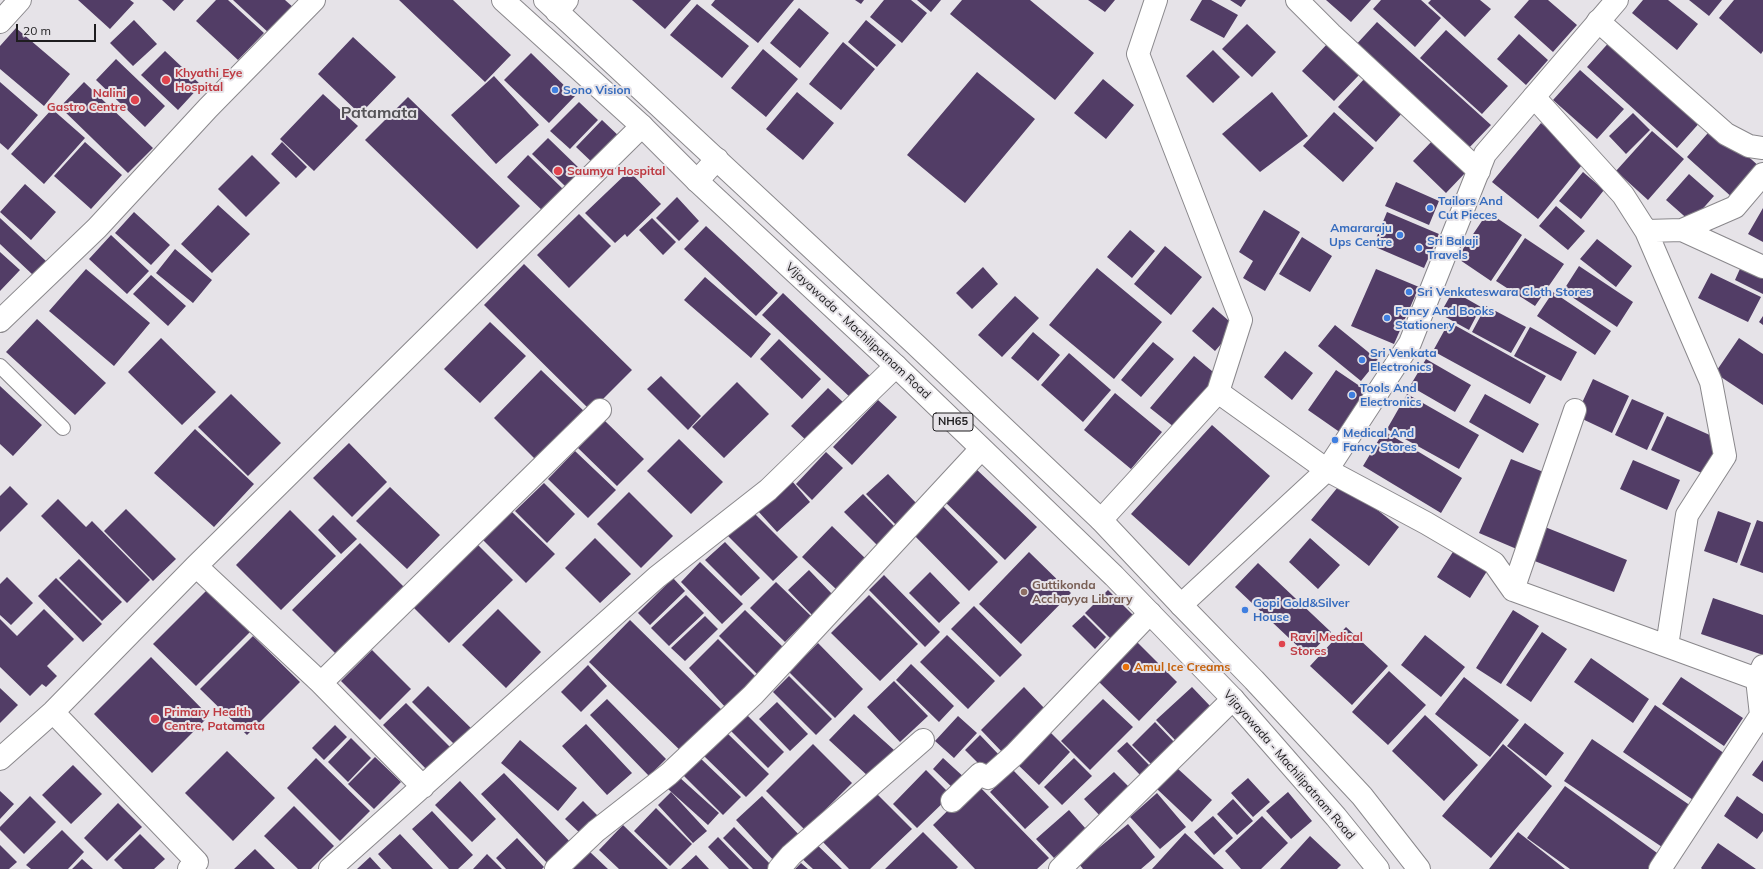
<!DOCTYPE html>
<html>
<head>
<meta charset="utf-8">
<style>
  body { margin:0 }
  #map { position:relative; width:1763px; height:869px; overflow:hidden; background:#e6e3e8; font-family:Mulish,sans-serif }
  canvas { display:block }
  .scale { position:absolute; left:16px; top:24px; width:80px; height:18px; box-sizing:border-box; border:2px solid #1e1d1f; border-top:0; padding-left:5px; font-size:12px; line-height:14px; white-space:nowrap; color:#1e1d1f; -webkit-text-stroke:3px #e6e3e8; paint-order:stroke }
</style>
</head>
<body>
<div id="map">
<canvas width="1763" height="869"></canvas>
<div class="scale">20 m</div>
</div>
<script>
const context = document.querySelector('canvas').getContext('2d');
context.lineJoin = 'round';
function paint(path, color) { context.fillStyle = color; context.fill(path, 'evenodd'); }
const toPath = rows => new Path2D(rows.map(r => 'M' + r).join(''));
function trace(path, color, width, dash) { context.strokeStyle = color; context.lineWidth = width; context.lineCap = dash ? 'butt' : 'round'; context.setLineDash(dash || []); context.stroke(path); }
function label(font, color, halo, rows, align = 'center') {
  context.font = font + ' Mulish,sans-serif'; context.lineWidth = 4; context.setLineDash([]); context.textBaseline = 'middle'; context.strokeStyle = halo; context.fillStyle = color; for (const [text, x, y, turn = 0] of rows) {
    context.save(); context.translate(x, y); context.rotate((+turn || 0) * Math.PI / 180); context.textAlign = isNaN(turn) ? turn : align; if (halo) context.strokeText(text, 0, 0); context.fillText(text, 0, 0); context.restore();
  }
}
const building = toPath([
  [78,0,130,0,134,3,110,29],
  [162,0,184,0,174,11],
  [216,0,228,0,264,33,238,60,196,21],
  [233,0,285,0,294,8,270,34],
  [399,0,453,0,511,55,485,82],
  [632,0,691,0,665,29],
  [715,0,794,0,758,43,711,5],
  [855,0,864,0,861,4],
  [884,0,911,0,927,13,902,43,870,17],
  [917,0,941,0,931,12],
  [962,0,1030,0,1094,53,1055,100,950,14],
  [1088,0,1115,0,1105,12],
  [1202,0,1211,0,1238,15,1224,38,1190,20],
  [1230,0,1246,0,1241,7],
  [1326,0,1371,0,1351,22],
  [1381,0,1421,0,1441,18,1415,47,1373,9],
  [1431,0,1480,0,1491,9,1465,37,1428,3],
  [1529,0,1548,0,1577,25,1553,52,1514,17],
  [1643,0,1668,0,1698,24,1677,50,1632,13],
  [1689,0,1722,0,1709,16],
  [1734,0,1763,0,1763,51,1761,54,1719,18],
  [697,4,749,46,722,78,670,35],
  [799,8,829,33,800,68,770,43],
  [134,20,157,44,133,66,110,43],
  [866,20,896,45,877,67,848,42],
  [1377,22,1491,125,1466,151,1353,48],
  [1247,24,1276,52,1252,77,1222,49],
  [16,28,70,74,44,106,0,69,0,46],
  [1446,30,1508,86,1482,114,1420,58],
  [1519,34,1548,60,1526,85,1497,59],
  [353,37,396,77,360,114,318,74],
  [1612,39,1702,120,1677,148,1587,67],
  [843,42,875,69,841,110,809,84],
  [1328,43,1360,74,1334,101,1302,71],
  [763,49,798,79,766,117,731,88],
  [1213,50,1240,77,1213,103,1186,76],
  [165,51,201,85,178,110,141,75],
  [531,53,575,96,549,123,504,80],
  [116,59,165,106,145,127,96,80],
  [1580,70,1624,109,1597,139,1553,100],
  [977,72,1035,119,965,203,907,155],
  [494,76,539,125,496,164,451,115],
  [1366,77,1404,111,1376,142,1338,107],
  [1103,79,1134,105,1106,139,1074,113],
  [0,82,38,115,8,150,0,143],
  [84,82,153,148,128,173,60,107],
  [797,92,834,123,803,160,766,129],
  [1272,92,1308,136,1260,172,1222,134],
  [323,94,358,126,314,171,280,139],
  [408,97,520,206,477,249,365,140],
  [579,102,598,120,570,149,550,131],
  [52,109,85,138,44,184,11,154],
  [1334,112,1374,148,1343,182,1303,146],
  [1633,113,1650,130,1626,154,1609,136],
  [602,120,622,139,596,166,576,147],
  [1541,123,1586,160,1538,219,1492,182],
  [1714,126,1761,168,1734,199,1687,157],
  [1652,131,1684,159,1648,200,1616,171],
  [548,138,581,170,565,186,532,154],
  [1433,140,1466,172,1446,193,1413,161],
  [85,142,122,175,91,209,54,176],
  [282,142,307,167,296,178,271,154],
  [252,155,280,183,246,217,218,189],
  [528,155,564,190,544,212,507,177],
  [629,171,661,204,627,237,625,234,615,243,585,213],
  [1583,172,1604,190,1581,219,1559,201],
  [1689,174,1714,196,1691,222,1666,200],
  [1396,182,1439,201,1429,225,1385,206],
  [25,184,56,212,31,240,0,212],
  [677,197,699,221,679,241,656,218],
  [218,205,250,234,212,273,181,244],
  [1556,206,1585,231,1568,250,1539,226],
  [1763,208,1763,242,1748,234],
  [1264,210,1300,232,1265,291,1243,278,1253,261,1239,252],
  [134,212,170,245,151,265,115,233],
  [1387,212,1439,234,1424,268,1373,246],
  [1488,212,1522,235,1491,281,1457,258],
  [579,214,611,246,569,288,537,255],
  [0,218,46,261,33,275,0,244],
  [652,218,676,242,663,255,639,230],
  [706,226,778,293,756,316,684,249],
  [1130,230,1155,251,1132,278,1107,257],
  [111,235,149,271,127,294,89,259],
  [1302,237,1332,256,1310,292,1279,274],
  [1525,238,1564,264,1535,306,1496,281],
  [1597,239,1632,266,1616,287,1580,259],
  [1165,246,1202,277,1171,315,1134,284],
  [175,249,212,280,193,303,156,273],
  [0,252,20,270,0,291],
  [1743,262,1763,271,1763,294,1735,280],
  [524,264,632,370,591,411,484,305],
  [1579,266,1633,302,1617,327,1563,291],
  [983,267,998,284,972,309,956,293],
  [1097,268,1162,322,1114,379,1049,325],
  [86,269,150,323,114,366,49,311],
  [1376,269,1419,287,1394,344,1351,326],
  [1711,273,1761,297,1748,322,1698,298],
  [151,275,186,306,168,326,133,294],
  [705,277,771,334,751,358,684,300],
  [1453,291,1481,307,1469,330,1440,314],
  [1553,292,1611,331,1595,355,1537,316],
  [783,293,872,378,852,399,762,315],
  [1015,296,1039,318,1002,357,978,335],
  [1486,306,1526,327,1511,353,1472,332],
  [1213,307,1236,327,1215,351,1192,331],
  [1763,316,1763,325,1759,322],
  [37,319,106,383,75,415,6,352],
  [490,322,526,356,480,403,444,369],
  [1449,322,1546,376,1530,404,1433,351],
  [1335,325,1378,360,1361,381,1318,346],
  [1530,327,1577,352,1561,381,1514,356],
  [1033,332,1060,355,1038,381,1011,358],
  [161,338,216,392,182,425,128,372],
  [1739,338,1763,354,1763,405,1715,373],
  [779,339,821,379,802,399,760,359],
  [1153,342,1174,359,1141,397,1121,380],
  [1285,351,1313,373,1292,400,1264,377],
  [1069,353,1111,390,1083,422,1041,385],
  [1194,356,1218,376,1174,427,1150,408],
  [1426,359,1471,385,1455,412,1410,386],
  [541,370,586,413,538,462,494,418],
  [1336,370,1370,393,1341,433,1308,410],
  [661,376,701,416,688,430,647,389],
  [1593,379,1629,396,1612,433,1576,416],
  [737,382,769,414,724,458,692,427],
  [0,386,42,425,13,456,0,444],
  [828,388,845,404,809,443,791,426],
  [1115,393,1162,432,1131,469,1084,430],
  [231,394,281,443,248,476,198,427],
  [1407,394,1479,435,1459,469,1387,429],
  [1485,394,1539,424,1523,453,1469,422],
  [1632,399,1664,413,1647,450,1615,435],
  [878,400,897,417,852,465,833,447],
  [1667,416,1721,440,1706,475,1651,450],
  [605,421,644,459,617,486,578,448],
  [1212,425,1270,476,1189,566,1131,514],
  [195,429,254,484,214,527,154,473],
  [1384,431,1462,478,1441,513,1363,466],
  [679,439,723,482,691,514,647,471],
  [349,443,387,482,352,517,313,478],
  [575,451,616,490,588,518,548,479],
  [826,452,843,468,812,500,796,484],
  [1511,459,1551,475,1519,550,1479,533],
  [1633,460,1680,480,1667,510,1620,489],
  [974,467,1037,527,1005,560,943,500],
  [888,474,918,505,896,525,866,494],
  [792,481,810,502,777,532,758,511],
  [1342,482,1399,527,1369,566,1311,520],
  [544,483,575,514,547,543,515,511],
  [10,486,28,504,0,532,0,496],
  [390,487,440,535,407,569,356,521],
  [629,492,673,536,641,568,597,524],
  [863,494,895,527,877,545,844,512],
  [58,499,86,527,92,521,150,580,127,603,41,516],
  [938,501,998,562,969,591,909,530],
  [126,509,176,559,153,581,104,531],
  [290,510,336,556,281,610,236,565],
  [1718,511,1751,523,1737,563,1704,551],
  [512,512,555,554,526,583,483,540],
  [753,512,798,557,773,581,728,536],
  [333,515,357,539,341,554,318,530],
  [1757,520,1763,522,1763,573,1740,565],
  [832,526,867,560,837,590,802,557],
  [1545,527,1627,560,1614,592,1532,560],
  [595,538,631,574,600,603,565,568],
  [1310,538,1340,565,1318,589,1289,562],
  [725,542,760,578,741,596,705,560],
  [360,543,406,589,338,656,292,610],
  [478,545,513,580,449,643,414,608],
  [1456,547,1489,568,1470,598,1437,577],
  [1029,552,1071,593,1021,644,979,604],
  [79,559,122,602,102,621,59,578],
  [700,562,743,604,722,624,681,582],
  [1258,563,1331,632,1308,656,1235,587],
  [809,570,833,595,812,615,788,590],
  [930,572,960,603,939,623,909,593],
  [884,575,940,632,925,647,869,590],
  [7,577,33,603,11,625,0,615,0,584],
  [56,578,102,624,83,642,38,596],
  [673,578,685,591,650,625,638,613],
  [776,582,811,616,785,642,750,608],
  [207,590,250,632,196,686,153,644],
  [1108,590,1134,616,1111,639,1085,613],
  [686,595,704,613,669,646,651,628],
  [869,595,918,644,880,681,831,633],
  [1713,598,1763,615,1763,655,1701,634],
  [974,606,1022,655,1000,677,951,629],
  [44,609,74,639,47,666,57,676,46,687,42,684,30,696,0,667,0,619,17,636],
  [498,609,541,652,506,688,462,645],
  [745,610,784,648,758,675,719,636],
  [1513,610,1539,626,1501,684,1476,668],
  [1084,615,1106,637,1095,649,1072,626],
  [705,616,718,629,685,661,671,648],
  [630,620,726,714,685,755,589,662],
  [1346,627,1388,666,1352,705,1310,666],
  [1542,632,1567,649,1531,702,1506,685],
  [947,635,995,681,968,709,920,662],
  [1425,635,1465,667,1441,697,1401,665],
  [253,636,300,682,247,735,200,689],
  [718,639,758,679,727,709,689,668],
  [1137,642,1177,682,1139,721,1098,681],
  [818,643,863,689,835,718,789,672],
  [372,650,411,689,380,720,341,681],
  [151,657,209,716,152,773,94,714],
  [1591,658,1649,699,1633,723,1574,682],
  [911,664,954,706,939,722,896,680],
  [588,665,607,686,581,712,561,692],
  [1389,671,1426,705,1388,745,1352,712],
  [789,676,832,719,816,735,773,692],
  [1464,677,1519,720,1490,757,1435,714],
  [1681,677,1743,718,1724,746,1662,704],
  [894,681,928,716,900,742,867,707],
  [428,686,475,732,459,749,412,702],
  [1024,687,1045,709,1002,752,981,730],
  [1192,687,1211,707,1175,740,1156,720],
  [0,688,18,705,0,723],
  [607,699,666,759,649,776,590,715],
  [1103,699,1133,727,1090,770,1061,741],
  [777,702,808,734,790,751,759,719],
  [406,703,452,749,429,772,383,725],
  [1655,705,1728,756,1696,802,1623,752],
  [744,712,784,752,768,768,728,728],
  [854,714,894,750,869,777,829,740],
  [1425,715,1478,765,1444,801,1392,751],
  [958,716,977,733,954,758,935,741],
  [1155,722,1175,743,1152,765,1132,745],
  [1525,723,1564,753,1546,776,1507,746],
  [586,724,632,773,607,795,562,746],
  [335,725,347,737,324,760,312,748],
  [1047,729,1070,752,1039,785,1015,762],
  [727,733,769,774,746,797,704,756],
  [980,735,1001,757,986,771,965,750],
  [351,738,371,758,348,782,328,762],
  [1592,739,1697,810,1668,851,1564,781],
  [520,740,577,788,558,811,501,763],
  [1127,742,1150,766,1141,776,1117,751],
  [813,744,852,783,805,830,766,791],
  [1503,744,1552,786,1491,858,1442,816],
  [227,751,275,798,233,841,185,793],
  [375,757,401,782,374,809,348,784],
  [699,757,741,797,723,815,682,774],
  [316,758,370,811,340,841,287,788],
  [943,758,966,779,955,790,933,769],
  [1074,758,1092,776,1062,805,1044,787],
  [1763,760,1763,782,1752,775],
  [73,765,102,794,71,824,42,795],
  [1177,768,1212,800,1192,822,1157,789],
  [926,770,951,795,917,828,893,804],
  [1013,770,1049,807,1025,829,990,792],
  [1114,772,1132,790,1102,818,1084,799],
  [504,773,574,846,551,867,481,794],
  [679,777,719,813,708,825,668,789],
  [1248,778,1270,802,1253,817,1231,793],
  [460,781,496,819,472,842,435,805],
  [976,783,1049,858,1037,869,975,869,933,825],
  [1565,786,1664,858,1656,869,1570,869,1527,838],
  [873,790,912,829,870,869,849,869,821,840],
  [0,791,14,804,0,819],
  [671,792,707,831,693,843,658,805],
  [1288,792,1312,821,1291,839,1266,811],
  [1157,793,1186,827,1160,849,1130,817],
  [30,796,56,822,24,854,0,830,0,827],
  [762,796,802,838,775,862,736,820],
  [1737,796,1763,814,1763,831,1757,839,1724,816],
  [1233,799,1253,821,1237,835,1217,814],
  [583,801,599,817,582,835,565,819],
  [118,803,142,827,107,861,84,838],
  [294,806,334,846,311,869,298,869,264,836],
  [656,808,692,844,670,866,634,831],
  [1069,810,1086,829,1054,858,1036,839],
  [432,811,473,855,458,869,449,869,412,829],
  [1213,816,1233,838,1214,855,1194,832],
  [1262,816,1288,843,1261,869,1241,869,1225,851],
  [1128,824,1155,857,1141,869,1083,869,1079,864],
  [623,825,668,869,619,869,599,850],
  [734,827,773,867,771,869,753,869,723,838],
  [62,830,84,852,68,869,31,869,26,865],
  [923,832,958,867,956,869,885,869],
  [1518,832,1565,869,1489,869],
  [1185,833,1224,869,1152,869],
  [140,834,165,859,154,869,123,869,114,860],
  [400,834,433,869,392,869,378,854],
  [1310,836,1341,865,1337,869,1280,869],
  [718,837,749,869,729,869,708,847],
  [517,838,544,867,542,869,506,869,496,858],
  [812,840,842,869,813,869,798,855],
  [1718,843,1756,869,1702,869,1701,868],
  [0,845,17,862,9,869,0,869],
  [255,849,275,869,234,869],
  [590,852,608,869,573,869],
  [487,854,502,869,473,869],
  [696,855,709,869,681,869],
  [370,857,381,869,357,869],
  [82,859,93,869,72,869],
  [801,863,808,869,795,869]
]);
const lane = toPath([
  [0,366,63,428]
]);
const street = toPath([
  [1297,0,1331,34,1479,171],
  [557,12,567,0],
  [1598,21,1726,134,1749,146,1763,148],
  [0,22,20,0],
  [1534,97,1623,195,1646,231,1711,382,1725,456,1687,515,1667,646],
  [697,181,717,159],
  [1682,230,1735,207,1763,174],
  [1646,231,1682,230,1763,267],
  [0,321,97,228,208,108,314,0],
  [1218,392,1327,470,1426,523,1494,563,1513,590,1757,679],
  [1101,520,1218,392,1241,320,1138,54,1156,0],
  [196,566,321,683,423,787],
  [1513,590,1575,410],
  [321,683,600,410],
  [53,712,197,862,189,869],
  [0,759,53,712,196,566,642,126],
  [952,801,980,774,988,778,1014,755,1150,613],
  [330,869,657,577,768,490,896,366],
  [556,869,596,831,669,774,753,695,981,449],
  [779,869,791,855,923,740],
  [1060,869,1233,699],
  [1660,869,1761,715,1757,679,1763,666]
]);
const secondary = toPath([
  [1181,605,1327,470,1410,343,1485,154,1617,0]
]);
const highway = toPath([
  [503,0,642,126,697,181,896,366,1114,576,1233,699,1336,817,1378,869],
  [545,0,915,344,1101,520,1181,605,1254,680,1362,796,1419,869]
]);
const markers = [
  [166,80,5,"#e0444e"],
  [555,90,4,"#3f7fe0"],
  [135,100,5,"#e0444e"],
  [558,171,5,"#e0444e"],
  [1430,208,4,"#3f7fe0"],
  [1400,235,4,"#3f7fe0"],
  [1419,248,4,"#3f7fe0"],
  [1409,292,4,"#3f7fe0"],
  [1387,318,4,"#3f7fe0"],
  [1362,360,4,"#3f7fe0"],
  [1352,395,4,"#3f7fe0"],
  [1335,440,4,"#3f7fe0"],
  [1024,592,4,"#8d6e63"],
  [1245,610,4,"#3f7fe0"],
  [1282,644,4,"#e0444e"],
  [1126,667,4,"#e8710a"],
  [155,719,5,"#e0444e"]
];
const shields = [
  [953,422,40]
];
const shieldNames = [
  ["NH65",953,422]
];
const healthNames = [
  ["Khyathi Eye",175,73],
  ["Hospital",175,87],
  ["Nalini",126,93,"right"],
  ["Gastro Centre",126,107,"right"],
  ["Saumya Hospital",567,171],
  ["Ravi Medical",1290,637],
  ["Stores",1290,651],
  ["Primary Health",164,712],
  ["Centre, Patamata",164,726]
];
const shopNames = [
  ["Sono Vision",563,90],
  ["Tailors And",1438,201],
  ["Cut Pieces",1438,215],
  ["Amararaju",1392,228,"right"],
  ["Ups Centre",1392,242,"right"],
  ["Sri Balaji",1427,241],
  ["Travels",1427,255],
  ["Sri Venkateswara Cloth Stores",1417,292],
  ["Fancy And Books",1395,311],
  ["Stationery",1395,325],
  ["Sri Venkata",1370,353],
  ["Electronics",1370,367],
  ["Tools And",1360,388],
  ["Electronics",1360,402],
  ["Medical And",1343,433],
  ["Fancy Stores",1343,447],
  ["Gopi Gold&Silver",1253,603],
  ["House",1253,617]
];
const streetNames = [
  ["Vijayawada - Machilipatnam Road",858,331,43],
  ["Vijayawada - Machilipatnam Road",1289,765,49]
];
const educationNames = [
  ["Guttikonda",1032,585],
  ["Acchayya Library",1032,599]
];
const foodNames = [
  ["Amul Ice Creams",1134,667]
];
const districtNames = [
  ["Patamata",379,113]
];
paint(building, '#523d66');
trace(lane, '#8a888c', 16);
trace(street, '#8a888c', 24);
trace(secondary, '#8a888c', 24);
trace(highway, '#8a888c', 24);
trace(lane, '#fff', 14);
trace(street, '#fff', 22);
trace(secondary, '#fff', 22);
trace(highway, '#fff', 22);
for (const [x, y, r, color] of markers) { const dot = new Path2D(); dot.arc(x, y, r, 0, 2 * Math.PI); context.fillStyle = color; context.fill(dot); trace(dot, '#e6e3e8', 1.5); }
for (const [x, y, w] of shields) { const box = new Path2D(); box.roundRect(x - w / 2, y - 9, w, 18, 3); context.fillStyle = '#e6e3e8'; context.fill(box); trace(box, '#1e1d1f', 1); }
label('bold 11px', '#1e1d1f', null, shieldNames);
label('bold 12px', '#be3a42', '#e6e3e8', healthNames, 'left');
label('bold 12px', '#366cbe', '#e6e3e8', shopNames, 'left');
label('12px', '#1e1d1f', '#e6e3e8', streetNames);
label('bold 12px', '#785e54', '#e6e3e8', educationNames, 'left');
label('bold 12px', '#c56008', '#e6e3e8', foodNames, 'left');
label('bold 16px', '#555357', '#e6e3e8', districtNames);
</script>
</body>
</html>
